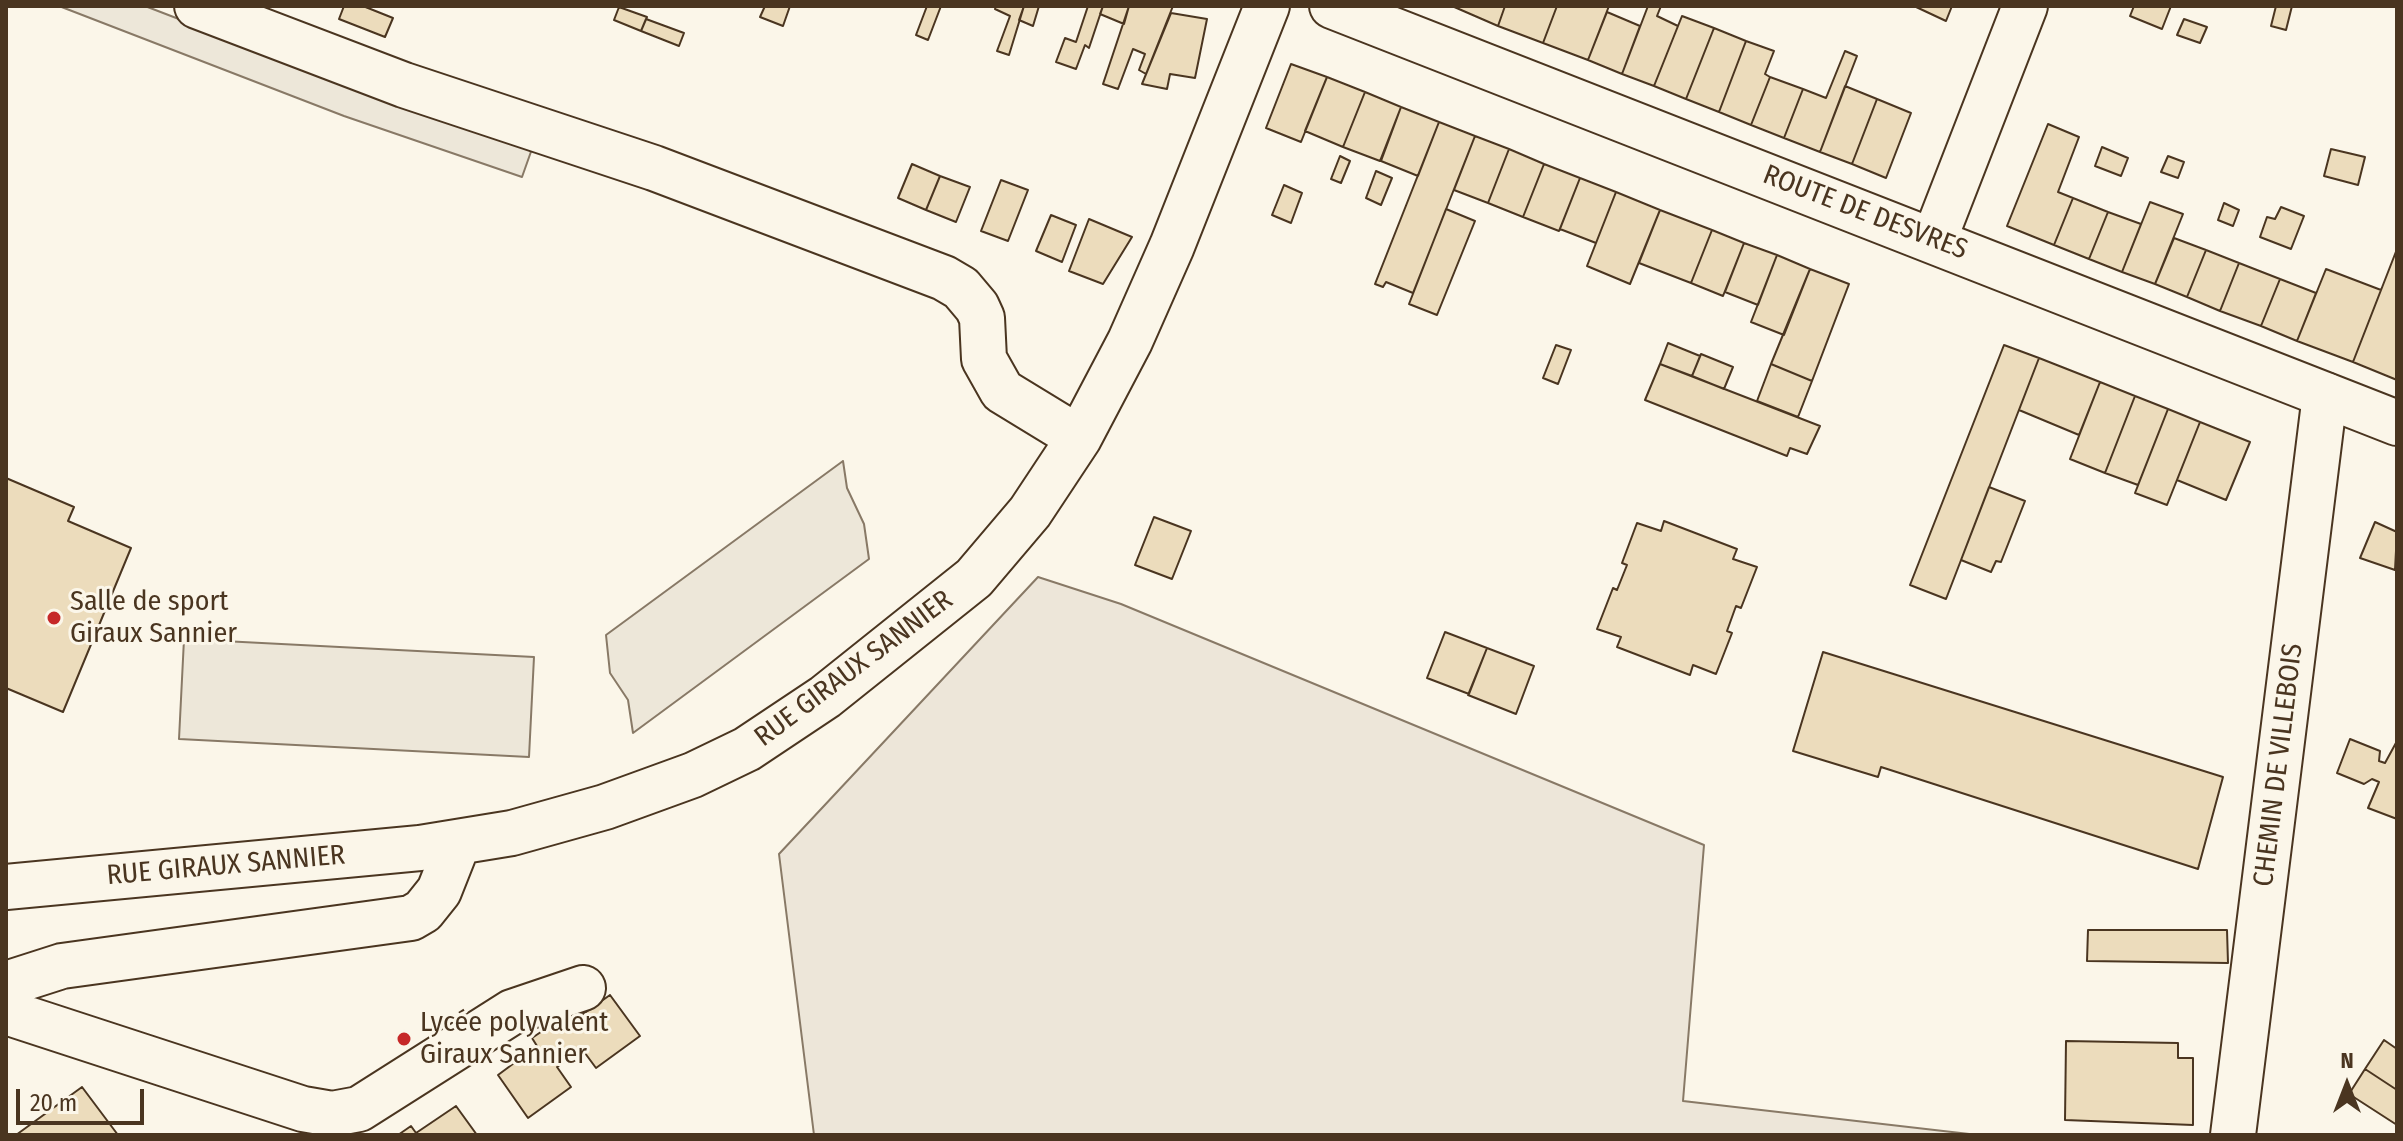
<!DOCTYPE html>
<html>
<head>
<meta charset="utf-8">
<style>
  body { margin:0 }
  #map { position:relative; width:2403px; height:1141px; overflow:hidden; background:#fbf6e9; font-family:"Fira Sans Condensed",sans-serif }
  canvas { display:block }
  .frame { position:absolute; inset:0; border:8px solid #4a3520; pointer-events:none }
  .north { position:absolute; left:2307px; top:1045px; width:80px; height:80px; -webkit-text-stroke:6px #fbf6e9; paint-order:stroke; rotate:0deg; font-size:22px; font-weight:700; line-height:32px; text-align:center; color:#4a3520 }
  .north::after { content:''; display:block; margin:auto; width:28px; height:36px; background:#4a3520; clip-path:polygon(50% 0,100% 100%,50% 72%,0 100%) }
  .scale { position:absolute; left:16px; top:1089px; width:128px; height:36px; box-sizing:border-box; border:4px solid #4a3520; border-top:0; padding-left:10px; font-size:24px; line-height:28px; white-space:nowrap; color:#4a3520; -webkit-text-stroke:6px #fbf6e9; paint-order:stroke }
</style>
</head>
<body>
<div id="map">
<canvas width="2403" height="1141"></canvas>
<div class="frame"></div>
<div class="north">N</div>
<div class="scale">20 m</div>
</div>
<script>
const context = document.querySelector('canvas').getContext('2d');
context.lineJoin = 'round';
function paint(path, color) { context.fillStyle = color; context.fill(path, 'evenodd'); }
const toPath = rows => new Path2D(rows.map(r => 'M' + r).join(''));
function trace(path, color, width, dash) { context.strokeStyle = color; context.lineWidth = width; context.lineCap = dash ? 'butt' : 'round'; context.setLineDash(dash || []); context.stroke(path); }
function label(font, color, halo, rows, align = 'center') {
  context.font = font + ' "Fira Sans Condensed",sans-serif'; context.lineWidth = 6; context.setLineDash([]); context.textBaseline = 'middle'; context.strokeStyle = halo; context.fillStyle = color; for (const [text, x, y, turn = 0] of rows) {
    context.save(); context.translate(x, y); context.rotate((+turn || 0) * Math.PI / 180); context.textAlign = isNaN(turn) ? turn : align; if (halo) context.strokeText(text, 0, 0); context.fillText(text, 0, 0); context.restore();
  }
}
const green = toPath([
  [1038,577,1121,604,1704,845,1683,1101,1978,1135,814,1135,779,854,1038,577]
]);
const parking = toPath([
  [59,6,145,6,384,98,533,146,522,177,344,116,59,6],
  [843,461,847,488,864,524,869,559,633,733,628,700,610,673,606,635,843,461],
  [184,639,534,657,529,757,179,739,184,639]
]);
const building = toPath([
  [344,6,363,6,393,18,385,37,339,19,344,6],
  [765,6,790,6,783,26,760,17,765,6],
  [927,6,941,6,928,40,916,35,927,6],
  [996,6,1024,6,1009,55,997,51,1010,16,995,9,996,6],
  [1024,6,1039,6,1033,26,1019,20,1024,6],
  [1088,6,1103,6,1089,48,1085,45,1076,69,1056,62,1065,38,1076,42,1088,6],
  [1103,6,1129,6,1124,24,1100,14,1103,6],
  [1129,6,1173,6,1146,74,1139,70,1145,54,1133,49,1118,89,1103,84,1129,6],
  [1452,6,1505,6,1498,26,1452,6],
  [1505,6,1557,6,1543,43,1498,26,1505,6],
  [1557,6,1609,6,1588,60,1543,43,1557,6],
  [1648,6,1661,6,1657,16,1678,26,1654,86,1622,74,1648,6],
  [1914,6,1952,6,1946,21,1914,6],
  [2134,6,2171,6,2162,29,2130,16,2134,6],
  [2276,6,2292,6,2286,30,2271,26,2276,6],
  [619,7,647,17,641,31,614,20,619,7],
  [1607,12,1640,26,1622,74,1588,60,1607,12],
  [1171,13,1207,19,1195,78,1170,74,1167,89,1142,84,1171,13],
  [1682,16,1714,28,1686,99,1654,86,1682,16],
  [646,19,684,33,679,46,641,31,646,19],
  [2184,19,2207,27,2200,43,2177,35,2184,19],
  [1714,28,1746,41,1719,112,1686,99,1714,28],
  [1746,41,1774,51,1765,74,1770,77,1751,125,1719,112,1746,41],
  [1845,51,1857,56,1820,152,1784,138,1803,89,1826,98,1845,51],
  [1291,64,1327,77,1301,142,1266,128,1291,64],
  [1327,77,1365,92,1343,147,1305,131,1327,77],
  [1770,77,1803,89,1784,138,1751,125,1770,77],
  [1845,86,1877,99,1852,164,1820,152,1845,86],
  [1365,92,1401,107,1380,161,1343,147,1365,92],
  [1877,99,1911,113,1886,178,1852,164,1877,99],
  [1401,107,1439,122,1418,176,1381,161,1401,107],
  [1439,122,1475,136,1413,293,1386,282,1383,287,1375,284,1439,122],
  [2048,124,2079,137,2058,192,2073,198,2054,245,2007,226,2048,124],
  [1475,136,1509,149,1488,203,1454,190,1475,136],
  [2102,147,2128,158,2121,176,2095,166,2102,147],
  [1509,149,1544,164,1523,217,1488,203,1509,149],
  [2331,149,2365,157,2358,185,2324,176,2331,149],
  [1340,156,1350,161,1341,183,1331,179,1340,156],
  [2168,156,2184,162,2178,178,2161,172,2168,156],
  [912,164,940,176,926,210,898,198,912,164],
  [1544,164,1580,178,1559,231,1523,217,1544,164],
  [1376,171,1392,178,1381,205,1366,198,1376,171],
  [940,176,970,187,956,222,926,210,940,176],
  [1580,178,1616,192,1596,243,1560,229,1580,178],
  [1001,180,1028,190,1008,241,981,231,1001,180],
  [1284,185,1302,193,1291,223,1272,215,1284,185],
  [1616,192,1660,210,1630,284,1587,266,1616,192],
  [2073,198,2108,212,2089,259,2054,245,2073,198],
  [2150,202,2183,214,2155,284,2122,272,2150,202],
  [2224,203,2239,210,2233,226,2218,220,2224,203],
  [2281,207,2304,216,2291,249,2260,237,2267,217,2275,219,2281,207],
  [1446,209,1475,221,1437,315,1409,304,1446,209],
  [1660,210,1712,230,1691,283,1639,263,1660,210],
  [2108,212,2141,224,2122,272,2089,259,2108,212],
  [1051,215,1076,225,1062,262,1036,251,1051,215],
  [1089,219,1132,237,1103,284,1069,271,1089,219],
  [1712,230,1744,243,1723,296,1691,283,1712,230],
  [2174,238,2206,250,2187,297,2155,284,2174,238],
  [1744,243,1777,255,1758,305,1725,292,1744,243],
  [2397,249,2397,380,2353,362,2397,249],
  [2206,250,2239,263,2220,311,2187,297,2206,250],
  [1777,255,1810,269,1784,335,1751,322,1777,255],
  [2239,263,2280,279,2261,326,2220,311,2239,263],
  [1810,269,1849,284,1812,381,1771,364,1810,269],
  [2326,269,2381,290,2353,362,2297,341,2326,269],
  [2280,279,2316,293,2297,341,2261,326,2280,279],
  [1668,343,1700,356,1692,376,1660,364,1668,343],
  [1556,345,1571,350,1558,384,1543,378,1556,345],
  [2004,345,2039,358,1946,599,1910,585,2004,345],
  [1701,354,1733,367,1724,389,1692,376,1701,354],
  [2039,358,2100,382,2079,435,2019,410,2039,358],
  [1660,364,1820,426,1807,454,1790,448,1787,456,1645,400,1660,364],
  [1771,364,1812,381,1798,417,1757,401,1771,364],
  [2100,382,2135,396,2105,473,2070,459,2100,382],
  [2135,396,2168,409,2138,485,2105,473,2135,396],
  [2168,409,2200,422,2167,505,2135,493,2168,409],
  [2200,422,2250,442,2226,500,2177,480,2200,422],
  [6,478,74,507,68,521,131,548,63,712,6,688,6,478],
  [1989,487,2025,501,2001,562,1996,561,1991,572,1961,560,1989,487],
  [1154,517,1191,531,1172,579,1135,565,1154,517],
  [1664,521,1737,549,1733,559,1757,567,1741,608,1736,606,1727,631,1732,633,1716,674,1693,665,1690,675,1617,647,1621,637,1597,629,1613,588,1617,590,1627,565,1622,563,1637,523,1661,531,1664,521],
  [2375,522,2397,532,2395,570,2360,558,2375,522],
  [1445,632,1487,648,1469,694,1427,678,1445,632],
  [1487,648,1534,666,1516,714,1468,695,1487,648],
  [1823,652,2223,777,2198,869,1881,767,1878,777,1793,751,1823,652],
  [2350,739,2380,751,2379,761,2385,763,2397,741,2397,819,2368,808,2379,782,2372,779,2364,784,2337,773,2350,739],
  [2088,930,2227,930,2228,963,2087,961,2088,930],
  [610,995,640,1036,596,1068,582,1049,557,1067,571,1087,528,1118,498,1075,537,1046,532,1038,563,1017,569,1024,610,995],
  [2384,1040,2397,1049,2397,1090,2365,1069,2384,1040],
  [2066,1041,2178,1043,2178,1058,2193,1058,2193,1125,2065,1120,2066,1041],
  [2365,1069,2397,1090,2397,1125,2349,1094,2365,1069],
  [82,1087,118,1135,16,1135,82,1087],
  [456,1106,477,1135,398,1135,411,1126,416,1133,456,1106]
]);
const minor = toPath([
  [197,6,404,85,654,168,944,278,961,288,977,307,982,318,984,359,1002,391,1079,438],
  [1934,240,2025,6],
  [6,887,420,848,512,833,605,807,693,775,747,749,825,697,974,578,1030,512,1079,438,1130,341,1172,246,1267,6],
  [6,984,62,966,411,918,423,911,439,891,458,843],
  [6,1012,303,1109,332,1114,359,1109,512,1012,583,988],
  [2233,1135,2325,395]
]);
const major = toPath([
  [1332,6,2397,423]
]);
const markers = [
  [54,618,8,"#c62828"],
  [404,1039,8,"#c62828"]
];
const streetNames = [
  ["ROUTE DE DESVRES",1865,213,21],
  ["RUE GIRAUX SANNIER",854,669,-37],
  ["CHEMIN DE VILLEBOIS",2279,765,-83],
  ["RUE GIRAUX SANNIER",226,866,-5]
];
const poiNames = [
  ["Salle de sport",70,602],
  ["Giraux Sannier",70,634],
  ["Lycée polyvalent",420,1023],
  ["Giraux Sannier",420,1055]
];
paint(green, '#ede6d9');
trace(green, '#887966', 2);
paint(parking, '#ede7d9');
trace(parking, '#887966', 2);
paint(building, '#ecdcbc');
trace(building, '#4a3520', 2);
trace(minor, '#4a3520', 48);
trace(major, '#4a3520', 48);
trace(minor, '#fbf6e9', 44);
trace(major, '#fbf6e9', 44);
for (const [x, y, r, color] of markers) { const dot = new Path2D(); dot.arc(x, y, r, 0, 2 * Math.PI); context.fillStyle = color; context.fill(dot); trace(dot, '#fbf6e9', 3); }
label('28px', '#4a3520', '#fbf6e9', streetNames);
label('28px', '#4a3520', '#fbf6e9', poiNames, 'left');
</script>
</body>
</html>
